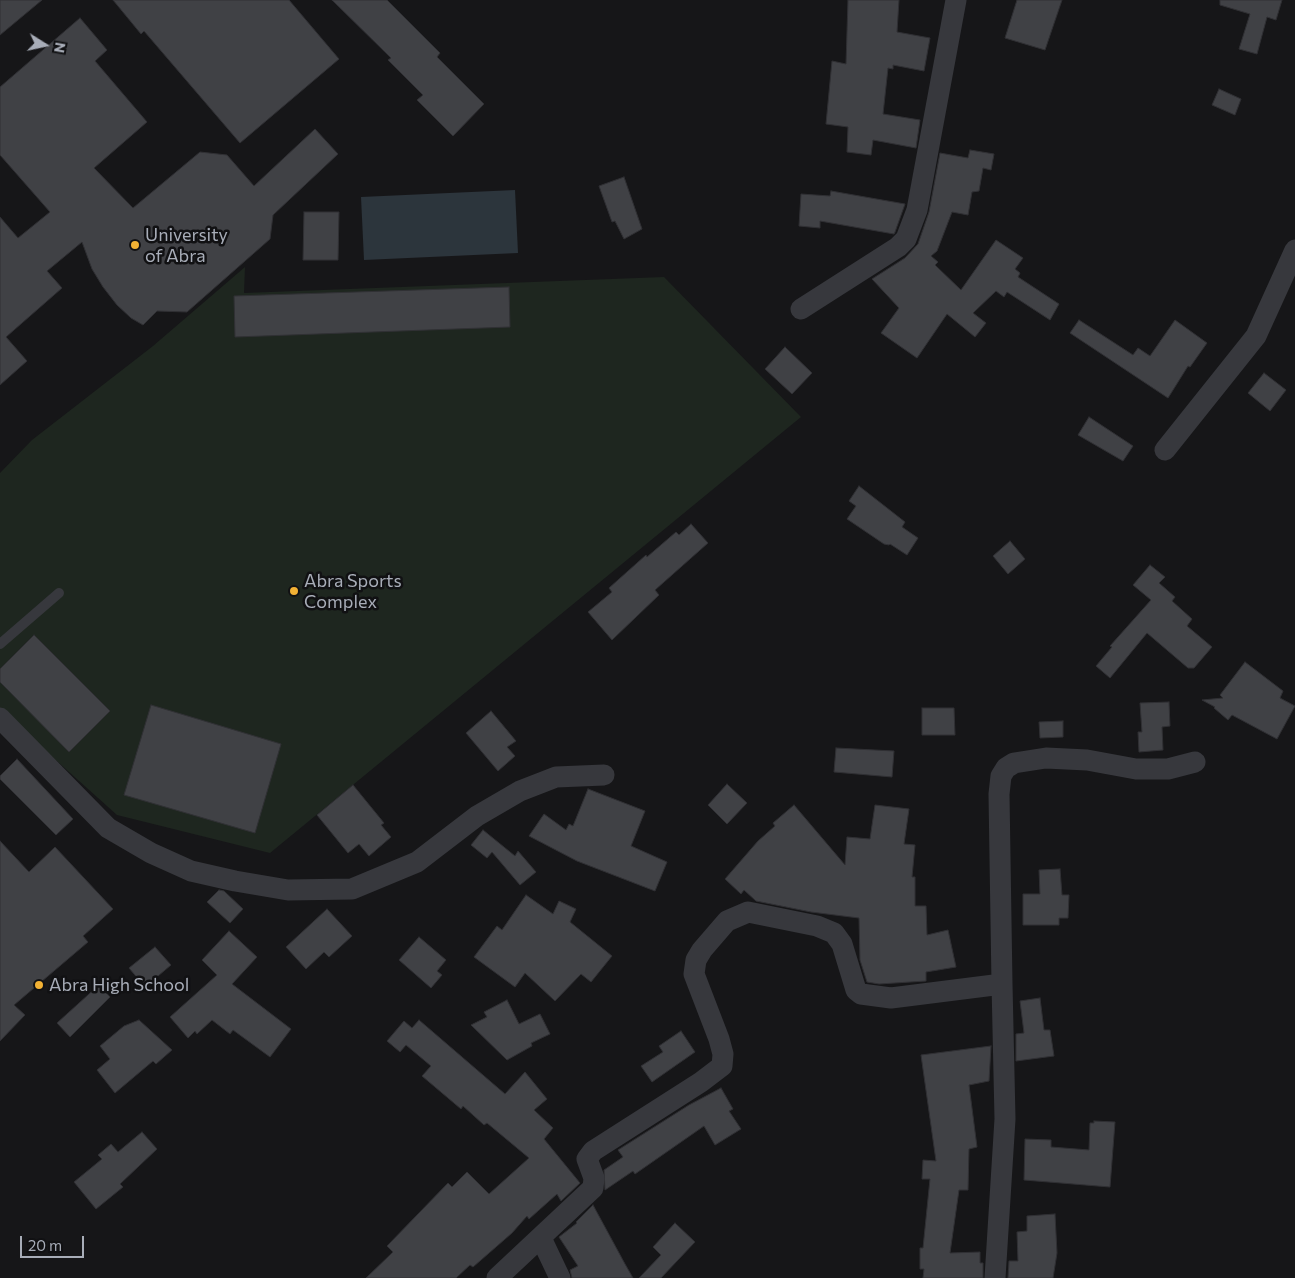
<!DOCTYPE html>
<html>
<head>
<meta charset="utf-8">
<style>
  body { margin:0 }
  #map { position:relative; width:1295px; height:1278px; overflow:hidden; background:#161618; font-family:Commissioner,sans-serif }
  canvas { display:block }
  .north { position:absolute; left:20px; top:20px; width:50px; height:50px; -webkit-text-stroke:4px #111113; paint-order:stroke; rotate:100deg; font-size:14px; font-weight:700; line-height:20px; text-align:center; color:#a8adb8 }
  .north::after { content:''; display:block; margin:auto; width:18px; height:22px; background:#a8adb8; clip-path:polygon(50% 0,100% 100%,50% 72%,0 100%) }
  .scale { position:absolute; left:20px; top:1236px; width:64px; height:22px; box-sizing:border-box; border:2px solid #a8adb8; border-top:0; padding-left:6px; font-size:15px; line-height:18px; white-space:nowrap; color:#a8adb8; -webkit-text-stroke:4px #111113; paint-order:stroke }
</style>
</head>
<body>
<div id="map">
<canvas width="1295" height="1278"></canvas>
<div class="north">N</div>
<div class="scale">20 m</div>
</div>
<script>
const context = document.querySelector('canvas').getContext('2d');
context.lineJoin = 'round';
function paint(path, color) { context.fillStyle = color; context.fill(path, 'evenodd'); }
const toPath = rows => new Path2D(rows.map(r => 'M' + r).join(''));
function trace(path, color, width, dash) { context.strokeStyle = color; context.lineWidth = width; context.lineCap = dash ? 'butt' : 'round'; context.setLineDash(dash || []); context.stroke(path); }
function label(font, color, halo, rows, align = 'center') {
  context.font = font + ' Commissioner,sans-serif'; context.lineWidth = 5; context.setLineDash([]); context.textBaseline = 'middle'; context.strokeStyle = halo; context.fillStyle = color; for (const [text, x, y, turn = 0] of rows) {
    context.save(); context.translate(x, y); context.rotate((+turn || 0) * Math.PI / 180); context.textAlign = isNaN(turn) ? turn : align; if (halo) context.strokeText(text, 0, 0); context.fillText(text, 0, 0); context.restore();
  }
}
const green = toPath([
  [245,267,244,293,664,277,801,417,270,853,117,815,0,710,0,473,32,440,153,346]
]);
const water = toPath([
  [515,190,518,253,364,260,361,197]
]);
const building = toPath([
  [0,0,42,0,0,35,0,0],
  [113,0,289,0,339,59,240,143,144,31,141,34,113,0],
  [332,0,387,0,440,53,437,57,484,104,453,136,417,100,423,95,388,60,391,58,332,0],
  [848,0,899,0,897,32,930,38,924,71,893,65,893,69,888,68,883,114,920,120,916,148,873,140,871,155,847,152,848,127,826,124,832,61,846,64,848,0],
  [1017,0,1062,0,1045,50,1005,38,1017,0],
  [1220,0,1282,0,1276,20,1267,17,1257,54,1239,49,1250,14,1220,5,1220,0],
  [80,18,107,50,95,61,147,122,94,168,133,208,200,152,227,155,254,186,315,129,338,154,273,215,270,239,187,312,157,311,143,325,131,318,117,305,103,287,92,269,82,242,47,271,62,288,6,337,27,361,0,385,0,217,18,238,50,212,0,155,0,87,80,18],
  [1219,89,1241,99,1235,115,1212,105,1219,89],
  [970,150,994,154,991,170,983,168,979,191,972,192,968,215,952,212,937,251,931,256,938,262,935,265,961,290,996,240,1023,258,1015,269,1020,273,1018,277,1059,304,1050,320,1007,292,1004,297,996,291,973,313,986,323,975,337,947,314,917,358,881,333,899,308,872,279,905,258,918,244,929,212,940,153,968,158,970,150],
  [624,177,642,229,624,239,615,221,612,222,599,186,624,177],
  [831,191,905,204,895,232,894,234,820,221,820,228,799,226,801,194,830,196,831,191],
  [304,212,339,212,338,260,303,260,304,212],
  [509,287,510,327,235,337,234,296,509,287],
  [1079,320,1133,355,1138,348,1150,356,1175,320,1207,343,1190,367,1188,366,1168,398,1070,333,1079,320],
  [785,347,812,373,792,394,765,369,785,347],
  [1264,373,1286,390,1270,411,1248,393,1264,373],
  [1089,417,1133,446,1123,461,1078,435,1089,417],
  [859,486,905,522,902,527,918,538,907,555,890,544,889,545,884,544,847,519,856,506,849,501,859,486],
  [691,524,708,543,655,590,659,595,612,640,588,612,612,592,609,588,646,555,647,557,676,532,679,535,691,524],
  [1010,541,1025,559,1008,574,993,556,1010,541],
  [1150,565,1165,577,1159,583,1175,597,1172,601,1192,619,1187,626,1212,647,1194,668,1188,668,1147,633,1110,678,1096,666,1112,647,1110,646,1151,600,1133,585,1150,565],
  [34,635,110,711,69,752,0,682,0,669,34,635],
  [1245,662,1283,691,1280,698,1295,706,1277,739,1232,715,1228,720,1214,708,1215,707,1202,700,1223,698,1220,695,1245,662],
  [1169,702,1170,726,1162,727,1163,750,1139,752,1138,732,1142,732,1140,703,1169,702],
  [151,705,281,744,255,833,124,795,151,705],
  [922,708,954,708,955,735,922,735,922,708],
  [491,711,516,741,507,747,515,756,498,771,466,733,491,711],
  [1063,721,1063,737,1040,738,1039,722,1063,721],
  [836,748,894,751,892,777,834,772,836,748],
  [17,759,73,819,56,835,0,779,0,776,17,759],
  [727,784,747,803,727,824,708,805,727,784],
  [353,785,384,823,381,825,391,837,369,856,359,844,348,853,317,815,353,785],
  [588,789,645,811,631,846,667,862,655,891,577,861,529,836,544,814,566,830,569,824,573,826,588,789],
  [794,805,845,865,847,837,870,839,875,805,909,809,904,844,915,845,912,877,915,877,915,906,926,906,927,935,948,930,956,967,926,972,926,981,879,984,867,982,860,960,859,918,811,912,756,901,744,890,741,894,725,879,758,841,775,826,773,823,794,805],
  [483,830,515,856,518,851,536,872,520,885,492,852,487,858,471,845,483,830],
  [0,841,29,872,55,847,113,909,83,936,88,942,14,1005,25,1015,0,1041,0,841],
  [1060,869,1062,895,1069,895,1068,918,1059,918,1059,925,1023,925,1023,894,1040,894,1039,870,1060,869],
  [219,890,224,891,243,909,230,923,207,902,219,890],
  [526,895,553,914,559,901,576,909,570,922,612,956,591,982,581,974,555,1001,525,973,515,987,474,957,497,926,502,930,526,895],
  [327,909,352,936,329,957,324,952,306,969,286,947,327,909],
  [229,931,257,957,232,984,291,1029,270,1057,233,1030,230,1034,212,1020,197,1034,195,1031,188,1038,170,1017,217,975,202,960,229,931],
  [419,937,446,960,437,971,442,975,431,988,399,960,419,937],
  [155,947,171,965,145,987,129,968,155,947],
  [99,985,110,997,70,1037,57,1023,99,985],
  [1040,998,1044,1030,1050,1030,1054,1056,1016,1061,1016,1034,1024,1033,1020,1001,1040,998],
  [507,1000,519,1024,540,1014,550,1034,531,1043,532,1046,507,1060,471,1025,487,1017,484,1012,507,1000],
  [139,1020,172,1050,156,1064,153,1061,115,1093,97,1070,110,1059,100,1046,124,1026,139,1020],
  [419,1020,505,1094,525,1072,547,1099,534,1110,553,1128,544,1139,580,1183,561,1201,557,1194,529,1219,527,1216,512,1233,473,1267,470,1265,456,1278,366,1278,393,1252,387,1246,448,1183,452,1187,467,1172,489,1194,529,1158,487,1123,484,1125,463,1106,461,1109,422,1076,431,1066,406,1045,400,1052,387,1041,404,1021,412,1028,419,1020],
  [681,1031,695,1052,652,1082,641,1066,663,1052,659,1046,681,1031],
  [991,1046,989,1081,969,1085,977,1147,969,1149,968,1190,959,1190,950,1253,980,1252,980,1263,983,1263,983,1278,923,1278,924,1269,920,1269,920,1248,923,1248,930,1179,922,1179,923,1160,936,1161,921,1055,991,1046],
  [721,1088,733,1109,729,1111,741,1129,715,1145,704,1126,635,1174,633,1171,605,1190,604,1170,623,1157,618,1150,689,1105,721,1088],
  [1094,1121,1115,1122,1110,1187,1024,1180,1025,1139,1051,1140,1051,1147,1089,1150,1090,1123,1094,1123,1094,1121],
  [142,1132,157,1149,120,1184,123,1187,96,1209,74,1182,102,1159,98,1155,111,1144,118,1152,142,1132],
  [593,1205,625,1264,633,1278,572,1278,570,1270,578,1266,559,1237,577,1223,576,1222,593,1205],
  [1055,1214,1057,1253,1053,1278,1008,1278,1009,1261,1018,1261,1017,1232,1027,1231,1027,1216,1055,1214],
  [675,1223,695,1242,661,1278,639,1278,661,1255,653,1247,675,1223]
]);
const lane = toPath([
  [0,644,59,593]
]);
const street = toPath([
  [801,309,898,247,906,239,917,210,956,0],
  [1165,450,1256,336,1295,250],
  [0,718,108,828,151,853,191,871,235,881,288,890,352,889,417,862,477,816,520,791,556,777,604,775],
  [1002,984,999,794,1001,776,1006,768,1014,763,1046,758,1087,760,1136,769,1168,769,1195,762],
  [541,1238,560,1278],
  [497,1278,593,1188,594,1178,587,1159,593,1151,701,1082,722,1066,723,1054,719,1039,694,974,696,960,702,950,727,921,748,912,817,926,834,933,842,944,856,990,861,994,891,998,1002,984,1005,1119,995,1278]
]);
const markers = [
  [135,245,5,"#f2b134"],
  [294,591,5,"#f2b134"],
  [39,985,5,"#f2b134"]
];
const poiNames = [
  ["University",145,235],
  ["of Abra",145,256],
  ["Abra Sports",304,581],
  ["Complex",304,602],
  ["Abra High School",49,985]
];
paint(green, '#1e261f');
paint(water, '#2c353c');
paint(building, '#404145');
trace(building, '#303034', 1);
trace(lane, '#37383d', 10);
trace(street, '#37383d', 21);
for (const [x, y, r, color] of markers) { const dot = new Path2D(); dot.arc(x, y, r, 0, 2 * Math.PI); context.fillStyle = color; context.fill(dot); trace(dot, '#111113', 2); }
label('18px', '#a8adb8', '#111113', poiNames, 'left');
</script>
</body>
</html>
